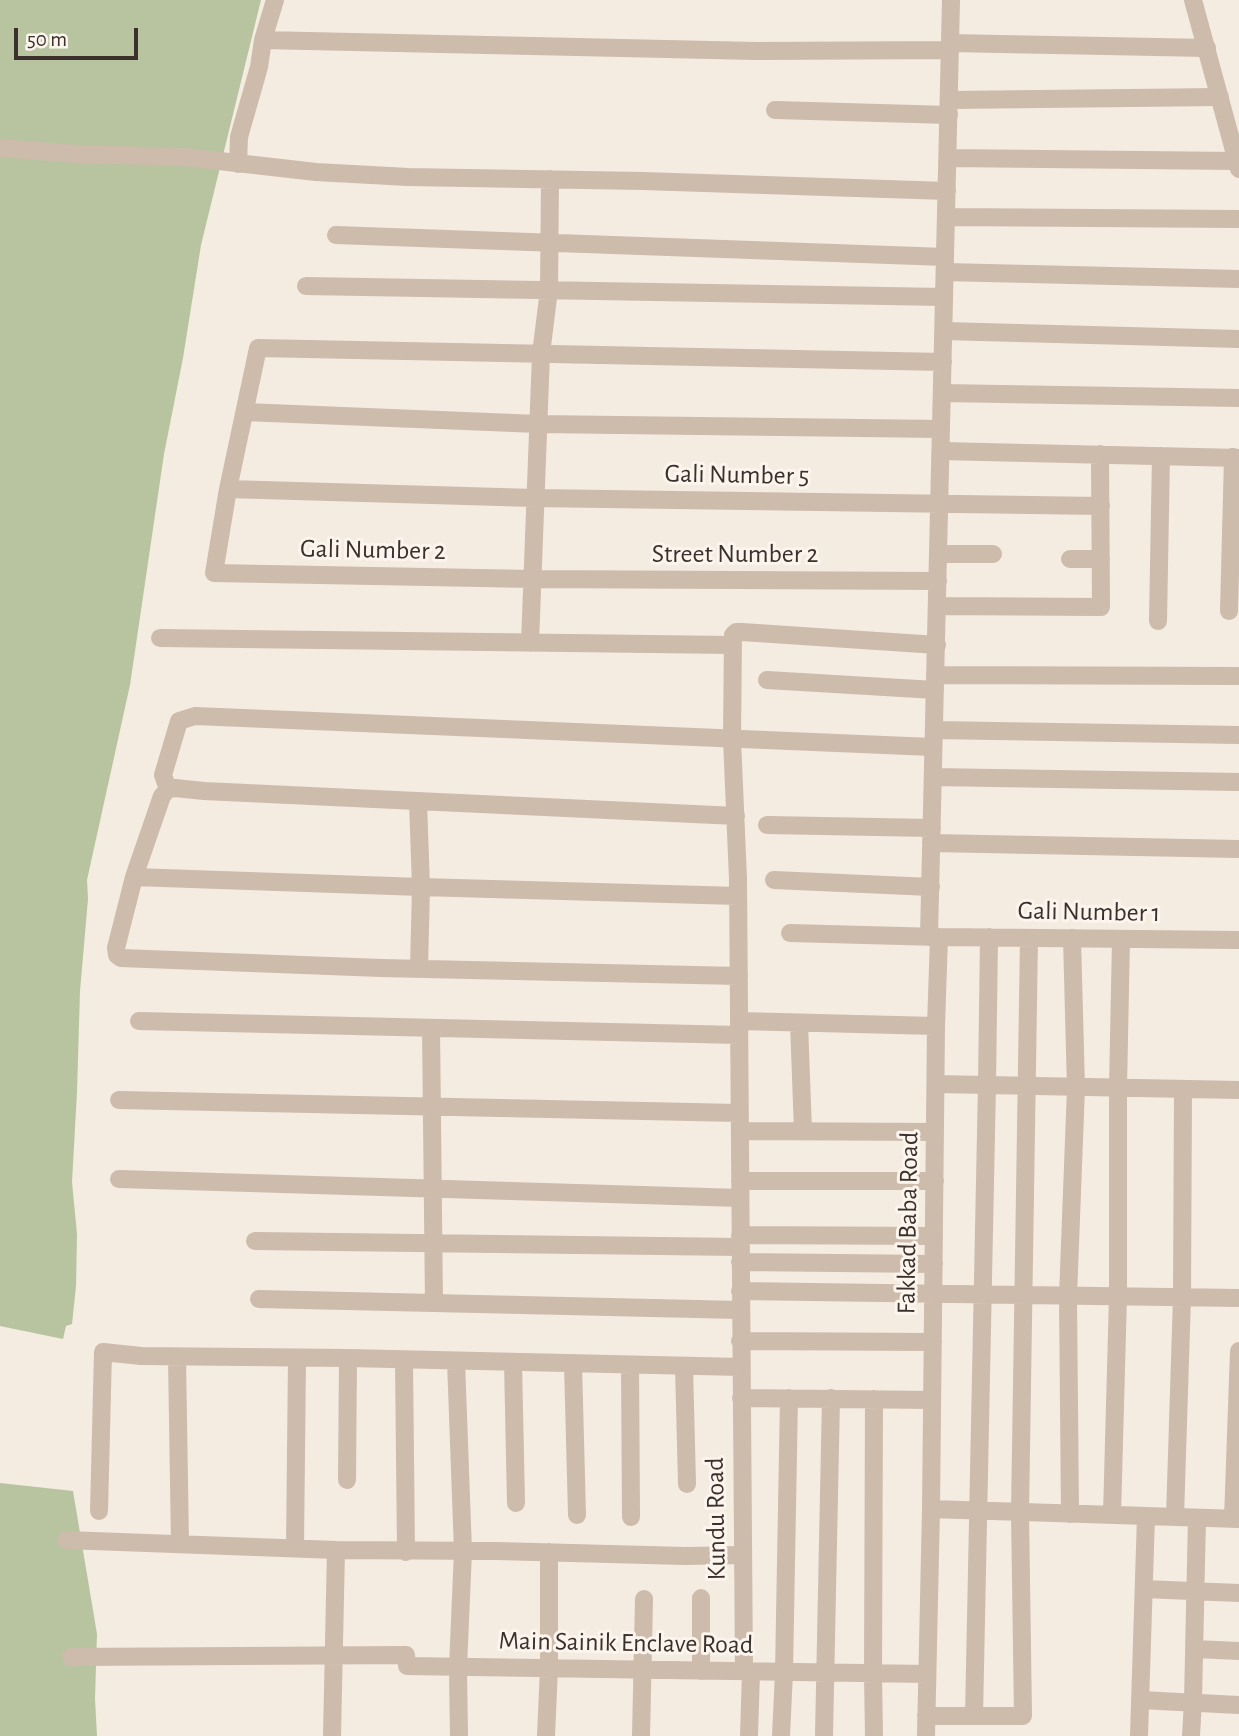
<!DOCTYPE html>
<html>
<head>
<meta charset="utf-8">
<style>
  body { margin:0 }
  #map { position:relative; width:1239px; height:1736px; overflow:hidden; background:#f4ebe1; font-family:"Alegreya Sans",sans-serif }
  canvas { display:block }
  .scale { position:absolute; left:14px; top:28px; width:124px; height:32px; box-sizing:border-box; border:4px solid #3b302b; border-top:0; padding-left:9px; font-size:21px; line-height:24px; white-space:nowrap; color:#3b302b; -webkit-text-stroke:5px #fbf5ee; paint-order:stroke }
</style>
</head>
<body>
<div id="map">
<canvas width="1239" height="1736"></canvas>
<div class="scale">50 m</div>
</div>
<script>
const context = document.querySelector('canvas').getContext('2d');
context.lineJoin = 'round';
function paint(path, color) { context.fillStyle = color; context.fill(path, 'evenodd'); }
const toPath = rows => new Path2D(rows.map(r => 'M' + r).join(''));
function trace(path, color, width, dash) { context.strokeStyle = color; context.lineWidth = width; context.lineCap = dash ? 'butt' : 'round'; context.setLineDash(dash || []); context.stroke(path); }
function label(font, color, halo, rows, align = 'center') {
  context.font = font + ' "Alegreya Sans",sans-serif'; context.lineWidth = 6; context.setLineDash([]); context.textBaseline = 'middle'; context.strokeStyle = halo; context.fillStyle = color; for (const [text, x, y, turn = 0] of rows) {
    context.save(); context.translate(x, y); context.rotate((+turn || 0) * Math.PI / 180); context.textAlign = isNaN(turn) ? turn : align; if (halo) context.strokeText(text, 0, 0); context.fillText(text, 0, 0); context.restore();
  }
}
const green = toPath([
  [0,0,261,0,201,245,183,358,164,454,130,685,87,880,88,899,80,991,77,1092,72,1182,77,1234,76,1286,72,1324,66,1326,63,1339,0,1326],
  [0,1483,73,1491,97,1634,95,1699,97,1736,0,1736]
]);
const minor = toPath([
  [263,40,756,51,950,50],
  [950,43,1207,48],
  [949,100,1220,97],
  [775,110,949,115],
  [0,148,76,154,184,157,316,172,408,177,643,181,947,191],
  [948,158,1236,161],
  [238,164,239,137,259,67,263,40,275,0],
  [946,217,1239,219],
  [336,235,945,257],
  [945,272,1239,279],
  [306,286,944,297],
  [944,331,1239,339],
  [942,393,1239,398],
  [245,412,538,424,941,429],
  [941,451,1239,458],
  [228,489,534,498,1101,506],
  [939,554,993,554],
  [1070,559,1101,559],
  [938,581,532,579,214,573,228,489,258,348,943,362],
  [937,606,1101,607,1100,454],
  [1229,611,1233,457],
  [1158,621,1161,456],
  [160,638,732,645],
  [530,643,541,354,549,290,550,179],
  [936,675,1239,676],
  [767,680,935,690],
  [934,730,1239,735],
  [933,777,1239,782],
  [168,789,163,775,179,721,195,716,932,747],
  [418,801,421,887,419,969],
  [736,816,204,791,175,788,168,789,162,796,134,877,421,887,738,896],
  [767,825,932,828],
  [931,843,1239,849],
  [134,877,116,948,117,955,121,958,381,968,739,976],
  [774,880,931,887],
  [790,933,939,937,1239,940],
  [929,937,951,0],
  [139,1021,739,1035],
  [739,1021,936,1026],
  [799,1023,803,1131],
  [431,1028,434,1303],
  [936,1084,1239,1090],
  [119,1100,739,1113],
  [740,1131,935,1132],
  [119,1179,740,1198],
  [740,1181,935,1181],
  [740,1235,934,1236],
  [255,1241,740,1247],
  [740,1262,934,1264],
  [740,1291,1239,1298],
  [259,1299,740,1310],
  [740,1341,933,1342],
  [177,1357,180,1544],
  [404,1360,406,1552],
  [456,1361,463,1551,458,1667,459,1736],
  [513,1362,516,1503],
  [573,1364,577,1515],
  [630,1365,631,1517],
  [684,1366,687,1484],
  [741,1398,932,1400],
  [874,1399,873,1674,874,1736],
  [347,1480,348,1358],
  [931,1509,1239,1519],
  [99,1511,103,1352,141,1356,348,1358,741,1367],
  [1070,1514,1068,1296,1076,1088,1072,938],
  [1112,1515,1118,1296,1118,1088,1121,939],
  [1175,1517,1182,1297,1183,1089],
  [1233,1519,1239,1351],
  [66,1540,336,1550,496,1551,685,1556,743,1555],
  [295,1548,297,1359],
  [1144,1589,1239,1593],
  [701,1598,701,1671],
  [1195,1649,1239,1651],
  [71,1657,406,1655,407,1666,927,1674],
  [744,1671,738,879,732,739,733,635,736,632,742,632,937,645],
  [1140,1700,1239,1705],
  [926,1716,1023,1716,1020,1512,1029,938],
  [974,1716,987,1085,989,937],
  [332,1736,336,1550],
  [546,1736,549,1668,549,1552],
  [641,1736,644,1599],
  [749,1736,751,1672],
  [781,1736,784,1672,789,1398],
  [824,1736,831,1398],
  [926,1736,931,1509,936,1026,939,937],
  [1139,1736,1146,1516],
  [1191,1736,1193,1701,1197,1518]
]);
const tertiary = toPath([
  [1193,0,1239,169]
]);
const streetNames = [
  ["Gali Number 5",737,475,1],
  ["Gali Number 2",373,550,1],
  ["Street Number 2",735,554],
  ["Gali Number 1",1089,912,1],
  ["Fakkad Baba Road",908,1223,-89],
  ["Kundu Road",716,1519,-91],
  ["Main Sainik Enclave Road",626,1643,1]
];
paint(green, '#b8c4a0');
trace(minor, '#cdbbac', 18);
trace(tertiary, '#cdbbac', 18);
label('26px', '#3b302b', '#fbf5ee', streetNames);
</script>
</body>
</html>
